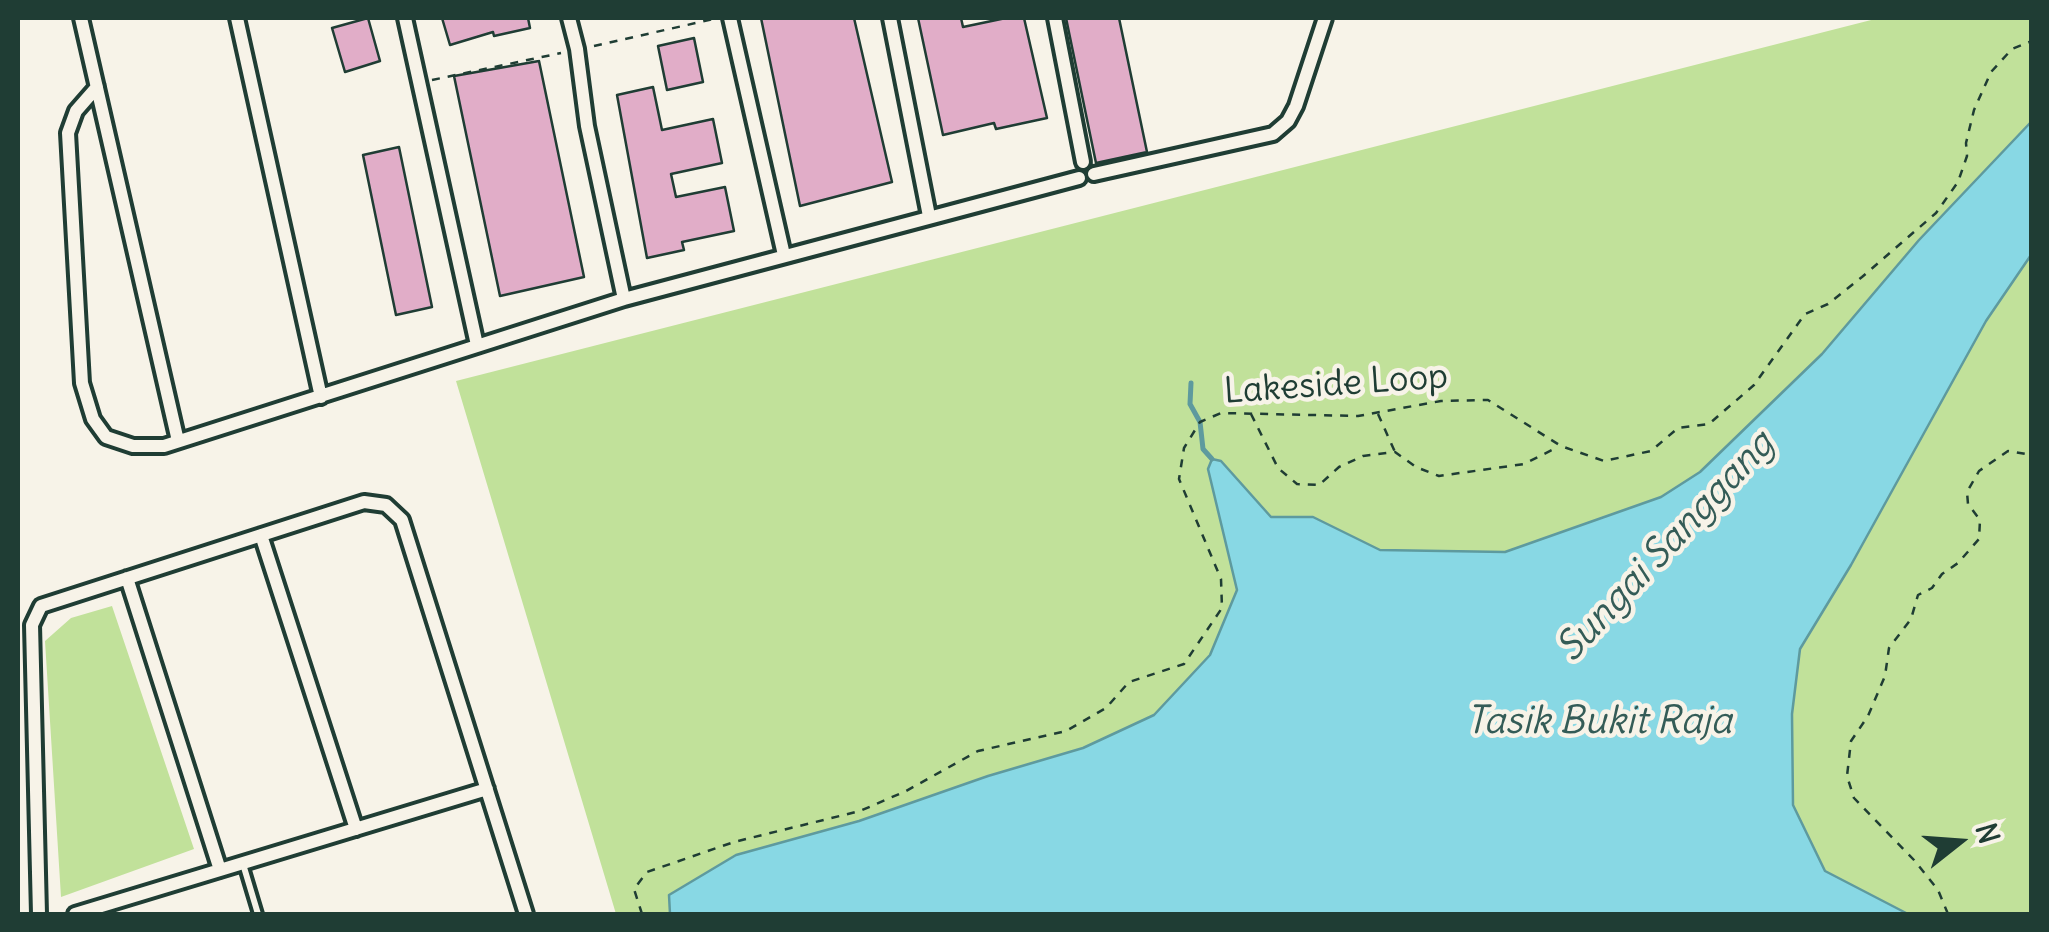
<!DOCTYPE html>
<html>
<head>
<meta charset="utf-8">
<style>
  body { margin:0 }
  #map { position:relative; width:2049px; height:932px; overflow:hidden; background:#f7f3e8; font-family:Delius,sans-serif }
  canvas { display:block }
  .frame { position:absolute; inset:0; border:20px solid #1f3d34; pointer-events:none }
  .north { position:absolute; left:1909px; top:792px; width:100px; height:100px; -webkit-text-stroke:8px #f7f3e8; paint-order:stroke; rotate:73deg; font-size:28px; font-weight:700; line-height:40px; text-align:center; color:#1f3d34 }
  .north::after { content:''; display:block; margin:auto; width:35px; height:45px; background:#1f3d34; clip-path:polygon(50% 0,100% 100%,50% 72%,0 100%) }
</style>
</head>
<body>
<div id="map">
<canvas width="2049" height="932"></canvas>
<div class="frame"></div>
<div class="north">N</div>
</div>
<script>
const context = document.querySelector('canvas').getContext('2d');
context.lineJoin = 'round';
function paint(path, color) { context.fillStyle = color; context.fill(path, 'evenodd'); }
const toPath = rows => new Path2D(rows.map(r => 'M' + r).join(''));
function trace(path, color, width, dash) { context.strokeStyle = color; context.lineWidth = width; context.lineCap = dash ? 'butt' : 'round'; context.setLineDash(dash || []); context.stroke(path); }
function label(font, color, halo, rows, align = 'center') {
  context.font = font + ' Delius,sans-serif'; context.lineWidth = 9; context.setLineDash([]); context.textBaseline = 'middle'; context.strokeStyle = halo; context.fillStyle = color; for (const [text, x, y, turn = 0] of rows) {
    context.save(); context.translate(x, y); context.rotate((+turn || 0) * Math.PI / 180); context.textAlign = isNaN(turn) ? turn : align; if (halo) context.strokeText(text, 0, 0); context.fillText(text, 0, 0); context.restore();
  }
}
const green = toPath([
  [1879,18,2031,18,2031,122,1919,240,1822,354,1700,472,1661,497,1505,552,1380,550,1314,517,1271,517,1221,461,1208,469,1237,590,1210,655,1154,715,1083,748,988,776,698,880,669,895,670,914,616,914,456,381],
  [2031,255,2031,914,1908,914,1825,871,1793,805,1792,714,1800,649,1851,565,1986,321],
  [112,606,194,849,61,897,45,641,71,618]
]);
const water = toPath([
  [2031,122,2031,255,1986,321,1851,565,1800,649,1792,714,1793,805,1825,871,1908,914,670,914,669,895,736,855,859,821,988,776,1083,748,1154,715,1210,655,1237,590,1208,469,1212,459,1221,461,1271,517,1313,517,1380,550,1505,552,1661,497,1700,472,1822,354,1919,240,2031,122]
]);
const stream = toPath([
  [1191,383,1190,404,1200,422,1203,449,1212,459]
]);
const building = toPath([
  [368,18,380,61,345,72,332,28,368,18],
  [442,18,528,18,530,28,494,36,493,32,450,45,442,18],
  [761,18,854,18,892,182,800,206,761,18],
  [918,18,961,18,963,27,1006,18,1024,18,1047,118,996,129,994,123,943,135,918,18],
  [1066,18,1119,18,1147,152,1096,163,1066,18],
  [694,38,703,82,667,90,658,46,694,38],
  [539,61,584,277,500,296,454,76,539,61],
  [653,87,662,130,713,119,722,163,671,174,676,197,725,187,734,231,682,242,684,250,647,258,617,95,653,87],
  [399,147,432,307,396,315,363,155,399,147]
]);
const path = toPath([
  [594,46,718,18],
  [432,80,561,53],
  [1251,414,1278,468,1297,484,1319,485,1339,467,1363,456,1395,452,1416,467,1439,476,1524,464,1558,447],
  [1378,414,1395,452],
  [642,914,634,889,647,872,734,842,860,811,906,791,978,751,1066,731,1106,708,1129,682,1184,664,1222,608,1221,579,1179,479,1184,448,1200,422,1221,413,1358,416,1441,401,1488,400,1561,446,1604,461,1651,451,1678,428,1709,424,1754,385,1805,314,1828,304,1862,277,1936,213,1958,182,1967,156,1966,143,1974,110,1991,72,2012,49,2032,41],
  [1948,914,1938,890,1914,860,1854,798,1847,776,1851,741,1868,716,1885,676,1889,648,1911,619,1918,595,1932,588,1942,574,1958,563,1979,539,1980,520,1968,504,1967,492,1979,471,2008,451,2032,455]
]);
const service = toPath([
  [243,864,258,914]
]);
const minor = toPath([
  [81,18,178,441],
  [237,18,321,397],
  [405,18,477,345],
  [569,18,577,49,587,126,624,299],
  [730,18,784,255],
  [890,18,929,216],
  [1055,18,1083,162],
  [97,87,76,111,68,133,82,383,93,419,106,437,133,446,164,446,624,299,1079,178],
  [1094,174,1273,134,1288,121,1296,106,1325,18],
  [261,535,356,829],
  [127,578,220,870],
  [39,914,32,625,41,606,364,502,386,505,402,520,526,914],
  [75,914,487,789]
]);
const streetNames = [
  ["Lakeside Loop",1336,385,-4]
];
const waterNames = [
  ["Sungai Sanggang",1666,547,-47],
  ["Tasik Bukit Raja",1599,722]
];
paint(green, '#c1e19a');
paint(water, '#88d8e4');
trace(water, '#5e9a9e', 2.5);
trace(stream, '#5e9a9e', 5);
paint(building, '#e1adc8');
trace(building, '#1f3d34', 2.5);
trace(service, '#1f3d34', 14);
trace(minor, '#1f3d34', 20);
trace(path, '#1f3d34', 2.5, [8, 8]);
trace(service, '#f7f3e8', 6);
trace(minor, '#f7f3e8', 12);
label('35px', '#1f3d34', '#f7f3e8', streetNames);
label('italic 38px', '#345c57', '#f7f3e8', waterNames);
</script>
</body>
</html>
